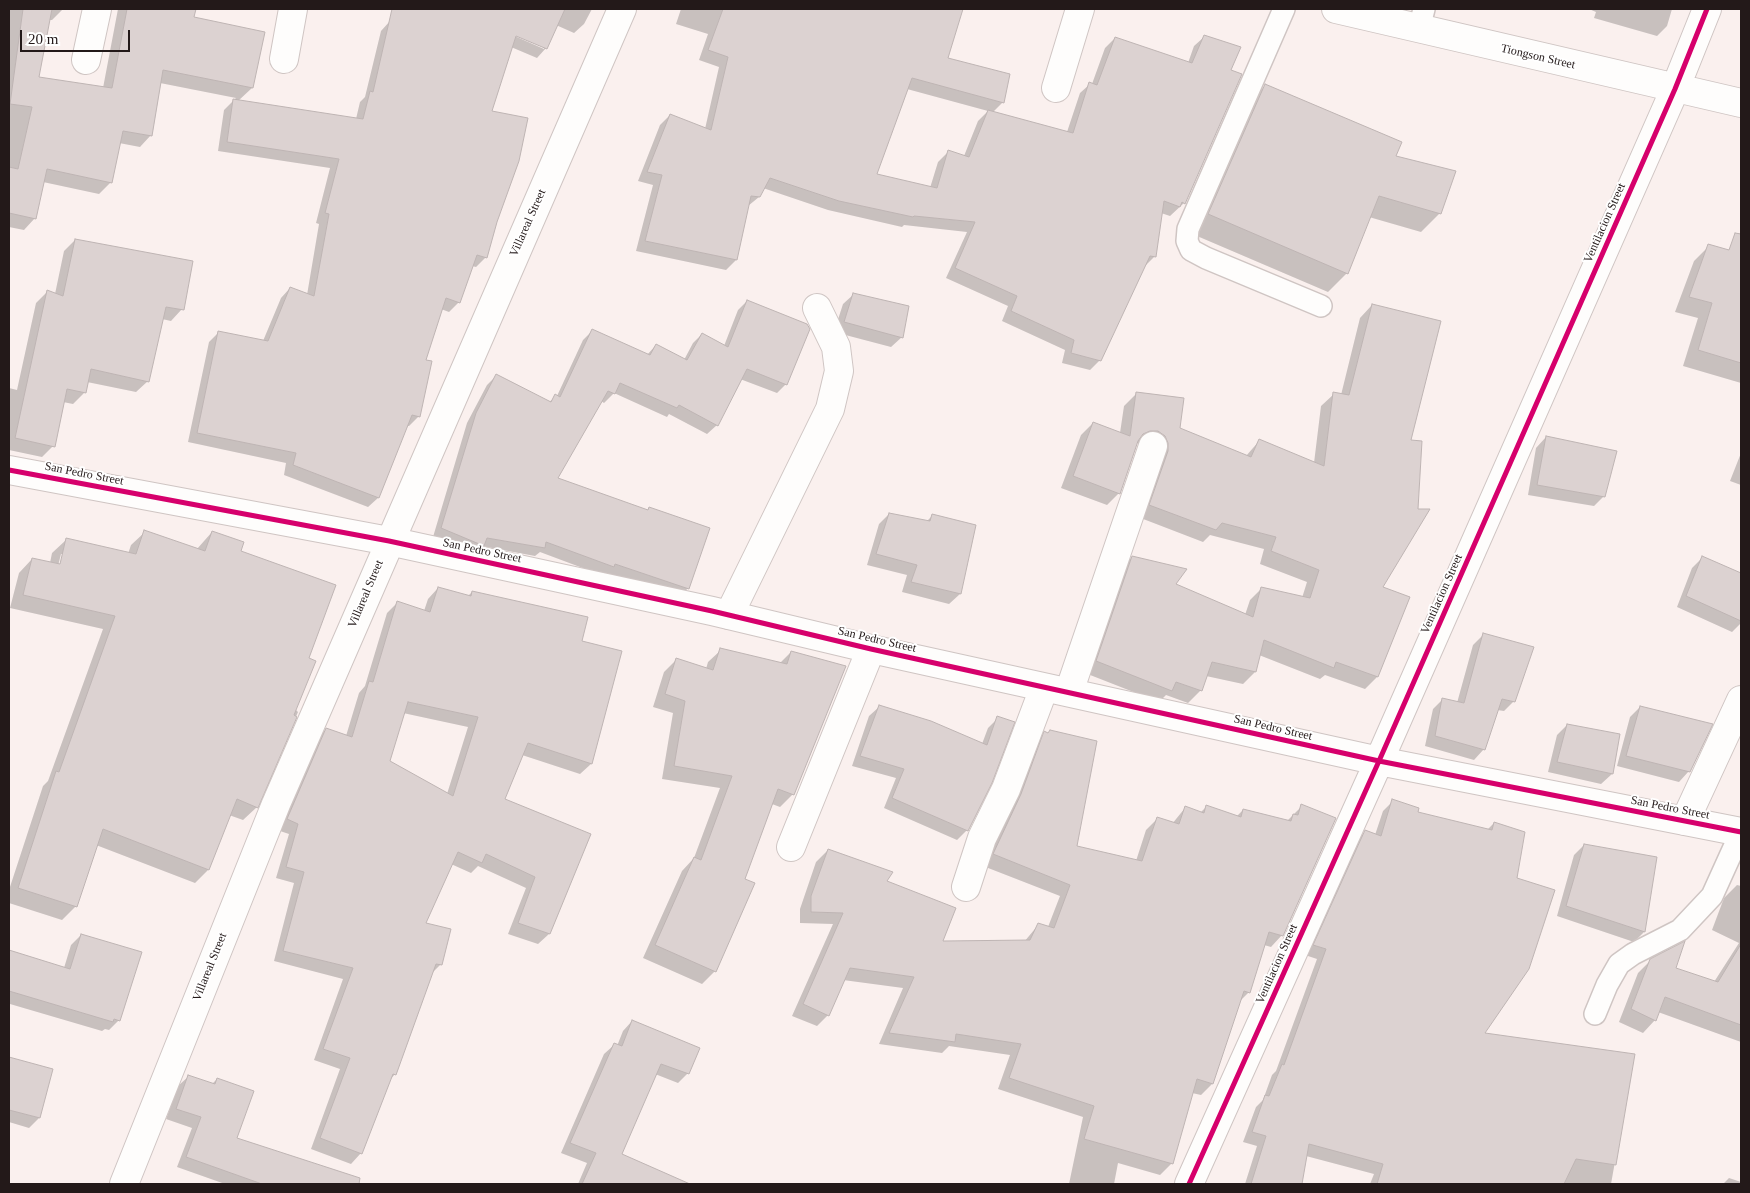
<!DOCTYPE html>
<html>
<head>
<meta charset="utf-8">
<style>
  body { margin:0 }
  #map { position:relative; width:1750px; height:1193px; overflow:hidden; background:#faf0ee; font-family:Georgia,serif }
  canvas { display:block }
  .frame { position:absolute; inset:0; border:10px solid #231919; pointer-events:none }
  .scale { position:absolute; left:20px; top:30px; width:110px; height:22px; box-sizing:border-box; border:2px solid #231919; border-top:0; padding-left:6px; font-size:15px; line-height:18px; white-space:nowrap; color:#231919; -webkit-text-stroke:4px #fff; paint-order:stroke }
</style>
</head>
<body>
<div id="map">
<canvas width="1750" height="1193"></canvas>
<div class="frame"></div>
<div class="scale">20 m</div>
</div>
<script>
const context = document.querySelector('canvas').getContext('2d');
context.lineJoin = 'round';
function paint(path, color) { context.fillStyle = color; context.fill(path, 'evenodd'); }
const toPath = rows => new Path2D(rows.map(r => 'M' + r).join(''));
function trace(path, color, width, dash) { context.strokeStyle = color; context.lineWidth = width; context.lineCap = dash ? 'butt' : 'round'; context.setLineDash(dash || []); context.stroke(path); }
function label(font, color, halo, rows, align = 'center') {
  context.font = font + ' Georgia,serif'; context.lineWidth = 4; context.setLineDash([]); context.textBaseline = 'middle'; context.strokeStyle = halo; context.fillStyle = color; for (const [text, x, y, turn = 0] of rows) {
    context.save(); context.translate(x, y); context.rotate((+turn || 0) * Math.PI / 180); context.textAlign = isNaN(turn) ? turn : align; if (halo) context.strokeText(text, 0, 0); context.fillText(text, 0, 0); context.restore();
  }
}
const shadow = toPath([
  [9,9,63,9,52,20,48,20,38,78,103,88,118,9,194,9,193,18,252,88,238,101,356,119,360,102,365,97,381,31,390,21,416,27,423,9,592,9,584,24,574,33,556,25,546,48,537,58,511,47,491,112,495,221,486,257,476,267,472,266,459,302,449,312,441,309,425,361,419,416,409,426,406,426,378,498,368,507,284,475,286,463,188,442,209,342,219,332,263,341,281,298,290,288,307,295,319,224,316,223,330,168,218,151,224,110,236,98,160,83,151,135,140,147,119,143,111,182,99,194,43,182,35,218,24,230,9,227],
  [511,32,544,46,544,49,510,34],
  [681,9,962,9,946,59,1003,102,993,112,1067,132,1080,93,1090,84,1092,84,1105,48,1115,38,1188,63,1194,46,1204,37,1229,70,1184,203,1170,216,1161,213,1154,257,1145,266,1100,360,1090,370,1062,363,1065,350,1002,321,1008,306,946,278,967,232,904,225,902,227,828,210,763,188,759,197,748,206,736,260,726,270,636,251,653,185,638,181,660,125,670,115,705,129,719,67,699,60,708,34,676,24],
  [907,89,988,111,978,121,964,156,948,152,938,162,930,188,875,175],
  [1589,9,1672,9,1667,26,1657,36,1594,18,1596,12],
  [1265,86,1394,156,1440,213,1421,232,1369,217,1347,273,1328,292,1190,233,1246,104],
  [75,240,182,309,171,321,162,319,148,381,136,392,87,382,84,393,73,404,63,402,53,446,42,457,9,450,9,388,17,390,36,303,47,292,55,294,64,251],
  [1709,246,1741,255,1741,383,1683,366,1698,318,1675,312,1694,261],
  [854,294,902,337,891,347,834,332,843,304],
  [747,301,786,384,777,393,740,379,717,425,707,434,669,414,667,417,614,393,604,403,601,401,556,479,688,588,679,598,606,573,604,576,540,552,535,556,433,537,467,423,487,385,496,376,549,402,557,396,583,340,592,331,647,355,656,345,684,360,693,343,702,334,724,346,738,310],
  [1372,305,1410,441,1382,588,1377,677,1365,689,1325,675,1320,679,1259,655,1255,672,1243,684,1206,676,1201,690,1188,703,1166,695,1159,702,1085,673,1120,569,1132,557,1174,585,1245,615,1250,600,1262,588,1302,598,1307,582,1260,564,1264,549,1210,535,1203,542,1138,517,1145,443,1136,443,1119,493,1107,505,1061,488,1081,435,1093,423,1120,433,1124,406,1136,394,1179,429,1246,456,1260,440,1314,463,1321,406,1334,394,1341,395,1360,318],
  [1546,437,1604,496,1594,506,1528,495,1536,448],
  [1741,453,1741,485,1730,481],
  [889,514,927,521,933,515,960,594,949,604,902,592,907,575,867,565,879,524],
  [145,532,197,549,212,532,239,552,308,659,295,709,298,712,257,807,243,820,229,815,208,870,195,883,96,845,76,906,62,920,9,903,9,890,43,786,48,781,103,629,10,608,19,573,32,559,50,563,52,553,66,540,128,554,131,545],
  [61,554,63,554,59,570,57,570],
  [1702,558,1741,575,1741,623,1732,632,1677,607,1692,568],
  [438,588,468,596,472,592,580,642,621,652,591,764,580,774,522,755,503,800,590,835,549,934,538,944,508,934,526,888,478,866,471,873,451,864,425,924,441,964,431,974,395,1074,389,1081,361,1153,351,1164,311,1149,340,1069,314,1060,343,979,274,961,294,883,276,878,289,834,277,830,316,740,326,729,346,736,359,693,365,686,387,613,397,603,424,611,428,599],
  [403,713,468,727,447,794,388,762],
  [1483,635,1514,701,1504,711,1497,710,1484,749,1474,760,1425,746,1433,709,1443,699,1457,703,1473,645],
  [721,650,780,663,791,652,793,794,780,807,772,804,744,879,715,971,702,984,643,958,682,871,694,858,720,788,662,779,673,713,653,707,664,672,677,659,706,669,708,662],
  [879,707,982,744,988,728,998,718,967,830,957,840,884,808,896,778,852,766,869,716],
  [1640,707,1689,771,1679,782,1617,766,1630,717],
  [1567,725,1618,735,1612,774,1601,784,1548,772,1557,735],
  [1045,733,1076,847,1136,861,1146,830,1157,819,1172,824,1185,808,1200,813,1207,806,1236,817,1243,810,1287,821,1302,806,1282,935,1271,947,1264,945,1249,992,1239,1002,1212,1084,1201,1095,1192,1093,1172,1163,1160,1175,1118,1163,1114,1184,1069,1184,1083,1117,998,1089,1010,1055,949,1046,942,1053,879,1044,903,988,843,980,828,1015,817,1026,792,1016,833,924,800,923,800,909,816,862,828,850,885,882,942,942,1024,942,1039,924,1048,927,1060,896,983,866,1033,744],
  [1393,801,1416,813,1487,830,1494,823,1483,1034,1634,1055,1611,1184,1370,1184,1374,1174,1306,1156,1300,1184,1245,1184,1257,1146,1243,1142,1256,1107,1263,1100,1272,1075,1276,1071,1317,959,1305,955,1356,841,1366,831,1375,835,1383,811],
  [1584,845,1644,932,1634,942,1557,916,1574,855],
  [1737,885,1741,886,1741,1042,1658,1012,1655,1020,1643,1033,1619,1022,1638,973,1651,960,1714,982,1739,943,1712,930,1724,898],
  [81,935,119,1020,109,1030,105,1029,102,1031,10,1004,9,1009,9,951,64,968,71,945],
  [632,1021,688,1073,678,1083,655,1074,620,1155,648,1167,640,1184,578,1184,587,1163,561,1153,604,1054,614,1045,617,1046,623,1031],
  [9,1058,52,1070,39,1118,29,1128,9,1122],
  [189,1076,212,1084,217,1079,235,1139,315,1165,308,1184,225,1184,177,1167,192,1128,166,1119,178,1086],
  [1729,1178,1741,1182,1741,1184,1723,1184]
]);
const building = toPath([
  [23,9,52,9,39,77,112,88,127,9,196,9,194,17,265,32,253,88,163,70,152,136,123,131,112,183,47,169,36,219,9,213,9,167,18,169,32,107,10,104,23,9],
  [392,9,565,9,547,49,516,36,492,111,528,118,519,161,497,222,487,258,477,255,460,303,446,298,426,360,432,361,420,417,412,415,379,498,293,465,296,453,197,433,218,331,268,341,290,287,314,296,329,214,325,213,339,159,227,142,233,99,363,119,370,91,373,92,392,9],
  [723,9,963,9,948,58,1010,74,1004,103,912,78,877,174,937,188,948,150,969,157,988,110,1073,133,1089,82,1097,85,1115,37,1192,63,1204,35,1241,47,1231,70,1242,74,1185,204,1182,202,1180,207,1164,201,1156,257,1150,256,1101,361,1071,353,1074,340,1011,311,1017,296,955,268,975,222,914,216,913,217,839,201,770,178,760,197,751,196,737,260,645,241,662,175,647,172,670,114,711,130,728,57,708,50,723,9],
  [1265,84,1402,142,1396,156,1456,171,1441,214,1379,196,1348,274,1208,214,1265,84],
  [1735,233,1741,234,1741,363,1698,350,1712,303,1689,297,1708,244,1729,250,1735,233],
  [75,239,193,261,184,310,166,307,149,382,91,369,86,393,67,389,55,447,15,438,47,290,63,296,75,239],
  [853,293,909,306,903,338,844,322,853,293],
  [747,300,807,324,810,329,787,385,747,369,718,426,679,405,677,408,620,383,615,394,608,391,558,478,648,510,649,507,710,528,689,589,615,564,614,567,546,542,545,548,487,538,484,546,441,528,476,413,496,374,551,402,555,394,560,397,592,329,650,355,656,344,687,360,702,333,728,347,747,300],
  [1372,304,1441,321,1411,440,1422,441,1418,509,1430,509,1383,587,1410,597,1378,677,1336,662,1334,668,1264,640,1256,672,1212,662,1202,691,1176,682,1172,691,1096,661,1132,556,1187,569,1176,584,1253,617,1261,587,1310,598,1319,570,1271,551,1276,537,1222,523,1216,530,1149,505,1168,451,1168,443,1165,436,1158,431,1150,431,1143,434,1138,441,1120,494,1073,476,1093,422,1130,436,1136,392,1184,398,1180,428,1251,457,1259,439,1324,466,1333,392,1349,395,1372,304],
  [1546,436,1617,451,1605,497,1537,485,1546,436],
  [889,513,930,521,932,514,976,525,961,594,911,582,917,565,876,554,889,513],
  [144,530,205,551,212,531,244,542,241,551,336,585,309,658,316,661,294,715,297,717,258,808,237,799,209,870,103,829,77,907,18,888,56,771,59,772,115,616,23,595,32,558,60,564,66,538,136,554,144,530],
  [1702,556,1741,573,1741,621,1686,596,1702,556],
  [438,587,471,596,472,591,588,617,582,641,622,651,592,764,528,743,505,799,591,834,550,934,518,923,535,877,486,854,482,863,458,852,426,923,451,929,442,965,436,964,396,1075,393,1074,362,1154,320,1138,350,1058,323,1049,353,968,283,951,304,872,286,867,298,824,287,819,326,728,352,737,369,681,373,682,397,601,430,612,438,587],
  [408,702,478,717,453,796,390,761,408,702],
  [1483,633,1534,647,1515,702,1502,699,1485,750,1435,736,1442,698,1464,703,1483,633],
  [720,648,787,664,791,651,846,666,794,795,778,789,745,879,755,883,716,972,655,945,694,857,701,860,732,776,674,766,685,701,665,694,676,658,713,670,720,648],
  [879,705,931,721,987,745,997,716,1015,722,992,783,968,831,892,798,904,769,860,756,879,705],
  [1640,706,1713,724,1690,772,1626,756,1640,706],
  [1567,724,1620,734,1613,774,1557,762,1567,724],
  [1050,730,1097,741,1077,846,1142,861,1157,817,1179,824,1185,806,1204,813,1206,805,1241,817,1243,809,1291,821,1293,814,1298,815,1301,804,1336,818,1283,936,1269,932,1250,993,1244,991,1213,1084,1197,1079,1173,1164,1084,1139,1094,1106,1009,1078,1021,1044,956,1034,955,1042,889,1033,914,977,850,968,829,1016,803,1004,843,913,811,912,811,896,828,849,893,872,887,881,956,908,943,941,1030,940,1038,923,1054,928,1070,885,993,854,1021,794,1044,731,1048,733,1050,730],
  [1392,799,1419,808,1418,812,1492,830,1494,822,1525,832,1517,878,1555,890,1529,969,1485,1033,1635,1054,1616,1165,1576,1159,1564,1184,1377,1184,1383,1164,1309,1144,1302,1184,1251,1184,1266,1136,1252,1132,1265,1095,1269,1096,1282,1064,1284,1065,1326,949,1313,945,1365,830,1381,836,1392,799],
  [1584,844,1657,857,1645,932,1566,906,1584,844],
  [81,934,142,952,120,1021,114,1019,113,1022,9,991,9,950,70,969,81,934],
  [1685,941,1676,968,1718,982,1741,944,1741,1025,1665,997,1656,1021,1631,1009,1650,959,1685,941],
  [632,1020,700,1048,689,1074,661,1064,622,1154,690,1184,582,1184,596,1153,570,1143,614,1043,622,1046,632,1020],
  [9,1057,53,1069,40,1118,9,1110,9,1057],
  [188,1075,215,1084,217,1078,254,1091,237,1138,360,1178,359,1184,262,1184,186,1157,201,1117,176,1109,188,1075]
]);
const service = toPath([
  [1284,9,1188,229,1187,241,1191,250,1206,258,1321,306],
  [1419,29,1424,9],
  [1595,1014,1607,985,1619,964,1633,954,1680,930,1712,896,1741,832]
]);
const minor = toPath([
  [284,59,293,9],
  [86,60,97,9],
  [1056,88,1080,9],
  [729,615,830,409,839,371,836,347,817,308],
  [1069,692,1153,446],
  [1685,821,1741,700],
  [791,847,871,649],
  [966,887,982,838,1006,789,1044,688],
  [124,1184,276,804,622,9]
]);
const tertiary = toPath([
  [1336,9,1741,103],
  [9,470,389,541,712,611,871,649,1379,761,1741,832],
  [1189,1184,1379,761,1675,89,1707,9]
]);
const cycleway = toPath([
  [9,470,389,541,712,611,871,649,1379,761,1741,832],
  [1189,1184,1379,761,1675,89,1707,9]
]);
const streetNames = [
  ["Tiongson Street",1538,57,13],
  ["Villareal Street",528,223,-66],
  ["Ventilacion Street",1605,223,-66],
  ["San Pedro Street",84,474,11],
  ["San Pedro Street",482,551,12],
  ["Villareal Street",366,594,-67],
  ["Ventilacion Street",1442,594,-66],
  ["San Pedro Street",877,640,13],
  ["San Pedro Street",1273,728,13],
  ["San Pedro Street",1670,808,11],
  ["Ventilacion Street",1277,964,-66],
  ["Villareal Street",210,967,-68]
];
paint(shadow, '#0003');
paint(building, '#dcd2d1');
trace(building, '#beb4b3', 1);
trace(service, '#cfc5c3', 24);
trace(minor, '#cfc5c3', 30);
trace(tertiary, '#cfc5c3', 30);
trace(service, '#fefdfc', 21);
trace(minor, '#fefdfc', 28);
trace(tertiary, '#fefdfc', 28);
trace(cycleway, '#d6006c', 5);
label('12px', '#231919', '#fff', streetNames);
</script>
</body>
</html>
